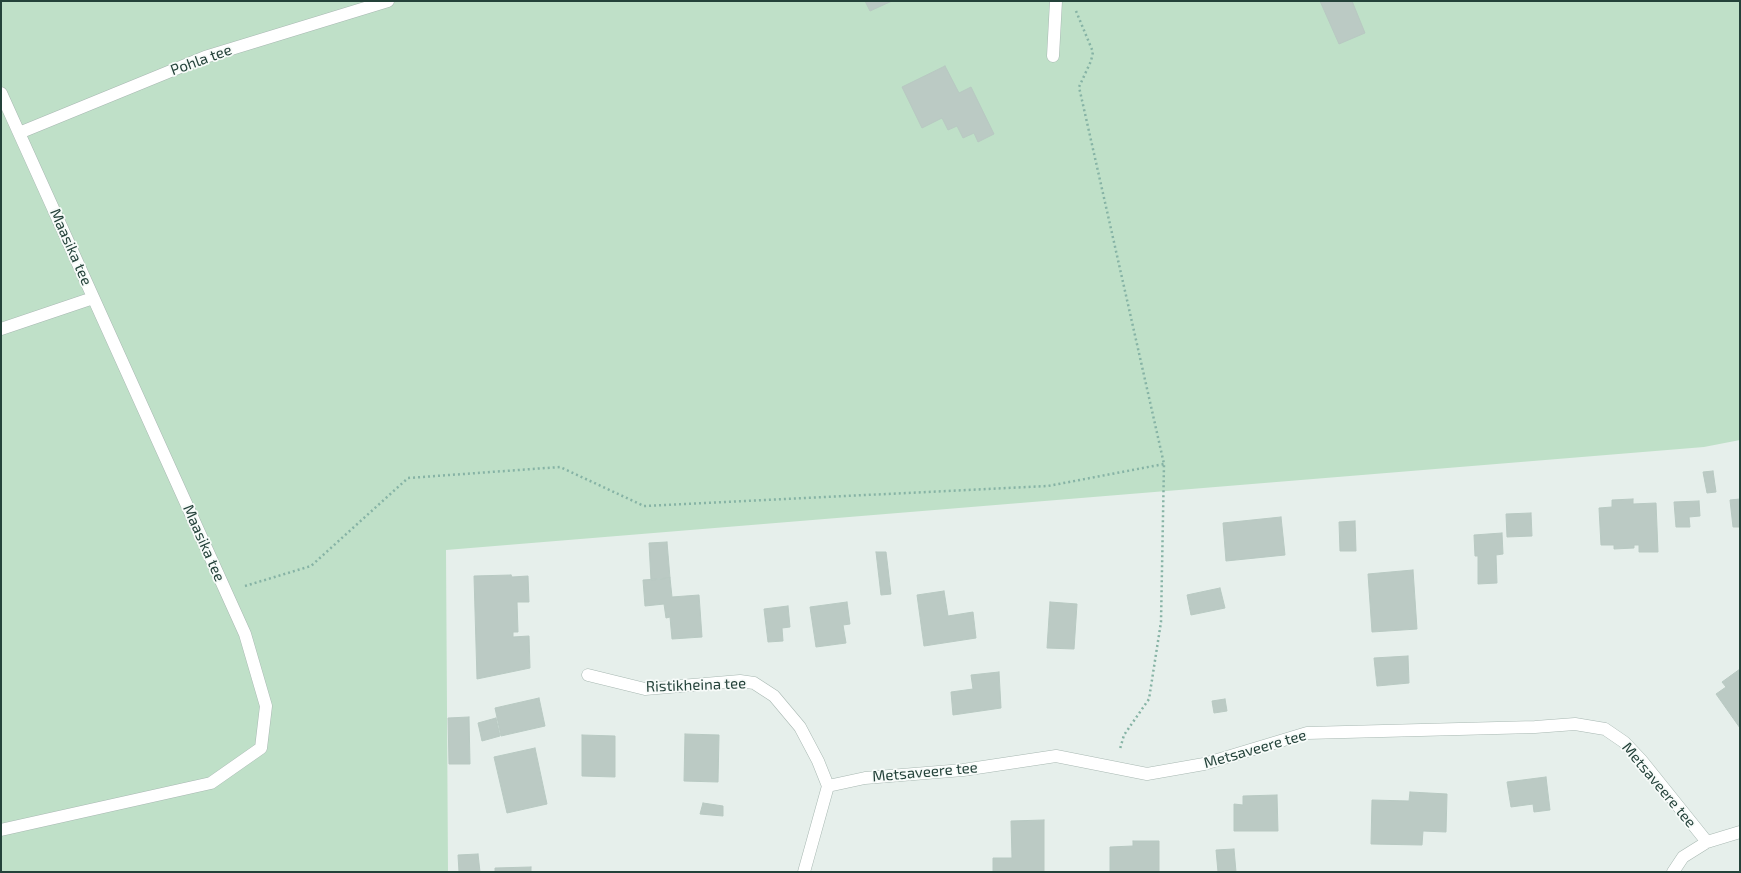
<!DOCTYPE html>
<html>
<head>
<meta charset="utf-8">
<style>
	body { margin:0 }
	#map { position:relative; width:1741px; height:873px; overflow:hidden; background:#e6efeb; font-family:"Exo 2",sans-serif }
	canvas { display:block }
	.frame { position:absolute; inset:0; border:2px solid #24423a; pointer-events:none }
</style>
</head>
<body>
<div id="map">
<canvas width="1741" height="873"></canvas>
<div class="frame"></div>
</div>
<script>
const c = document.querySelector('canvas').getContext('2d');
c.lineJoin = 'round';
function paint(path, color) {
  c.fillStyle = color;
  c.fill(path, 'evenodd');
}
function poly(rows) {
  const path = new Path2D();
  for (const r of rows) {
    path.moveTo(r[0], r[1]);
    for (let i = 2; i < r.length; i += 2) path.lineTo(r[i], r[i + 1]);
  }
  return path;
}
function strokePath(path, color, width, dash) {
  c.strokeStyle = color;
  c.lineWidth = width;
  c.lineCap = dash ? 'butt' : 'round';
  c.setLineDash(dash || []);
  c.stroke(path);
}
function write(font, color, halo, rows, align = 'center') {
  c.font = font + ' "Exo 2",sans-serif';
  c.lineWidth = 3.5;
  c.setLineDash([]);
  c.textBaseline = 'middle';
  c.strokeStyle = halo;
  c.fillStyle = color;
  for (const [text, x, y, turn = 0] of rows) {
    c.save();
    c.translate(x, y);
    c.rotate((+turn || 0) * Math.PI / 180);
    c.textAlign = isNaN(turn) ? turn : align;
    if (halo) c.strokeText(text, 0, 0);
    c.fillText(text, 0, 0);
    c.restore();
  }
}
paint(poly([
	[1,1,1740,1,1740,440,1704,447,446,550,448,872,1,872]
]), '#bfe0c8');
const building = poly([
	[865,1,892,1,870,11,865,1],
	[1320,1,1352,1,1365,33,1339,44,1320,1],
	[945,66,959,93,971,87,994,134,978,142,974,133,963,138,957,126,948,130,942,118,922,128,902,87,945,66],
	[1713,471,1716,492,1707,493,1703,472,1713,471],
	[1633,499,1633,504,1656,503,1658,552,1639,552,1639,545,1634,545,1634,548,1614,549,1614,545,1601,545,1599,508,1612,507,1612,500,1633,499],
	[1740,499,1740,527,1733,527,1730,500,1740,499],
	[1699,501,1700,516,1689,517,1690,527,1676,527,1674,502,1699,501],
	[1531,513,1532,536,1507,537,1506,514,1531,513],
	[1281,517,1285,555,1226,561,1223,523,1281,517],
	[1355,521,1356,551,1340,551,1339,522,1355,521],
	[1502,533,1503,554,1496,555,1497,583,1478,584,1478,556,1475,556,1474,535,1502,533],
	[667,542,670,578,651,580,649,543,667,542],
	[876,552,886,552,891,594,881,595,876,552],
	[1413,570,1417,629,1372,632,1368,574,1413,570],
	[511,575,512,577,528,576,529,602,517,602,518,632,513,632,513,637,529,636,530,668,477,679,474,576,511,575],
	[670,578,672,597,699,595,702,637,672,639,670,617,666,618,664,604,645,606,643,580,670,578],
	[1220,588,1225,608,1191,615,1187,595,1220,588],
	[944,591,948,616,973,612,976,638,924,646,917,595,944,591],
	[847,602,850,624,843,625,846,643,816,647,810,607,847,602],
	[1050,602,1077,604,1074,649,1047,648,1050,602],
	[788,606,790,627,782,628,783,641,768,642,764,609,788,606],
	[1408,656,1409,683,1377,686,1374,658,1408,656],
	[1740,669,1740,728,1716,694,1726,687,1722,682,1740,669],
	[999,672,1001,708,953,715,951,692,973,689,971,675,999,672],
	[539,698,545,726,501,736,495,708,539,698],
	[1225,699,1227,711,1214,713,1212,701,1225,699],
	[469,717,470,764,449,764,448,718,469,717],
	[496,718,500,736,482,741,478,723,496,718],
	[685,734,719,735,718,782,684,781,685,734],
	[582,735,615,736,615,777,582,776,582,735],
	[535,748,547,804,507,813,494,757,535,748],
	[1546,777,1550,810,1534,812,1533,804,1511,807,1507,782,1546,777],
	[1410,792,1447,794,1446,832,1423,831,1422,845,1371,844,1372,800,1409,801,1410,792],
	[1277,795,1278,831,1234,831,1234,804,1243,805,1243,796,1277,795],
	[703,803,723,806,723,816,700,814,703,803],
	[1044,820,1044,872,993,872,993,858,1012,858,1011,821,1044,820],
	[1133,841,1159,841,1159,872,1110,872,1110,847,1133,846,1133,841],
	[1234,849,1236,872,1218,872,1216,850,1234,849],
	[478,854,480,872,459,872,458,855,478,854],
	[531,867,531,872,495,872,495,868,531,867]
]);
paint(building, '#bbcac4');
strokePath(building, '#b8c9c2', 1);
const street = poly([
	[1053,56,1056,1],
	[1,93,245,634,266,706,261,748,211,783,1,830],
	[19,133,205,57,388,1],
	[1,329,93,298],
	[588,675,645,689,740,681,754,683,774,696,800,727,818,761,828,786,804,872],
	[828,786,865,778,963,770,1056,756,1147,774,1204,764,1307,733,1535,727,1575,724,1605,729,1624,742,1642,761,1707,842],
	[1673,872,1683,857,1707,842,1740,832]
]);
strokePath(street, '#a8b8b2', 13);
strokePath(poly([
	[1076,11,1093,52,1091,61,1079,87,1164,464,1161,622,1149,699,1124,735,1120,749],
	[245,586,311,566,408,478,560,467,644,506,1048,486,1164,464]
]), '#86b3a5', 2.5, [2, 3]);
strokePath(street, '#fff', 12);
write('15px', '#24423a', '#f7fbf9', [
	["Pohla tee",201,60,-20],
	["Maasika tee",71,247,66],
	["Maasika tee",204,543,66],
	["Ristikheina tee",696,685,-2],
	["Metsaveere tee",1255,749,-16],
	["Metsaveere tee",925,772,-5],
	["Metsaveere tee",1659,785,50]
]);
</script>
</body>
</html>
